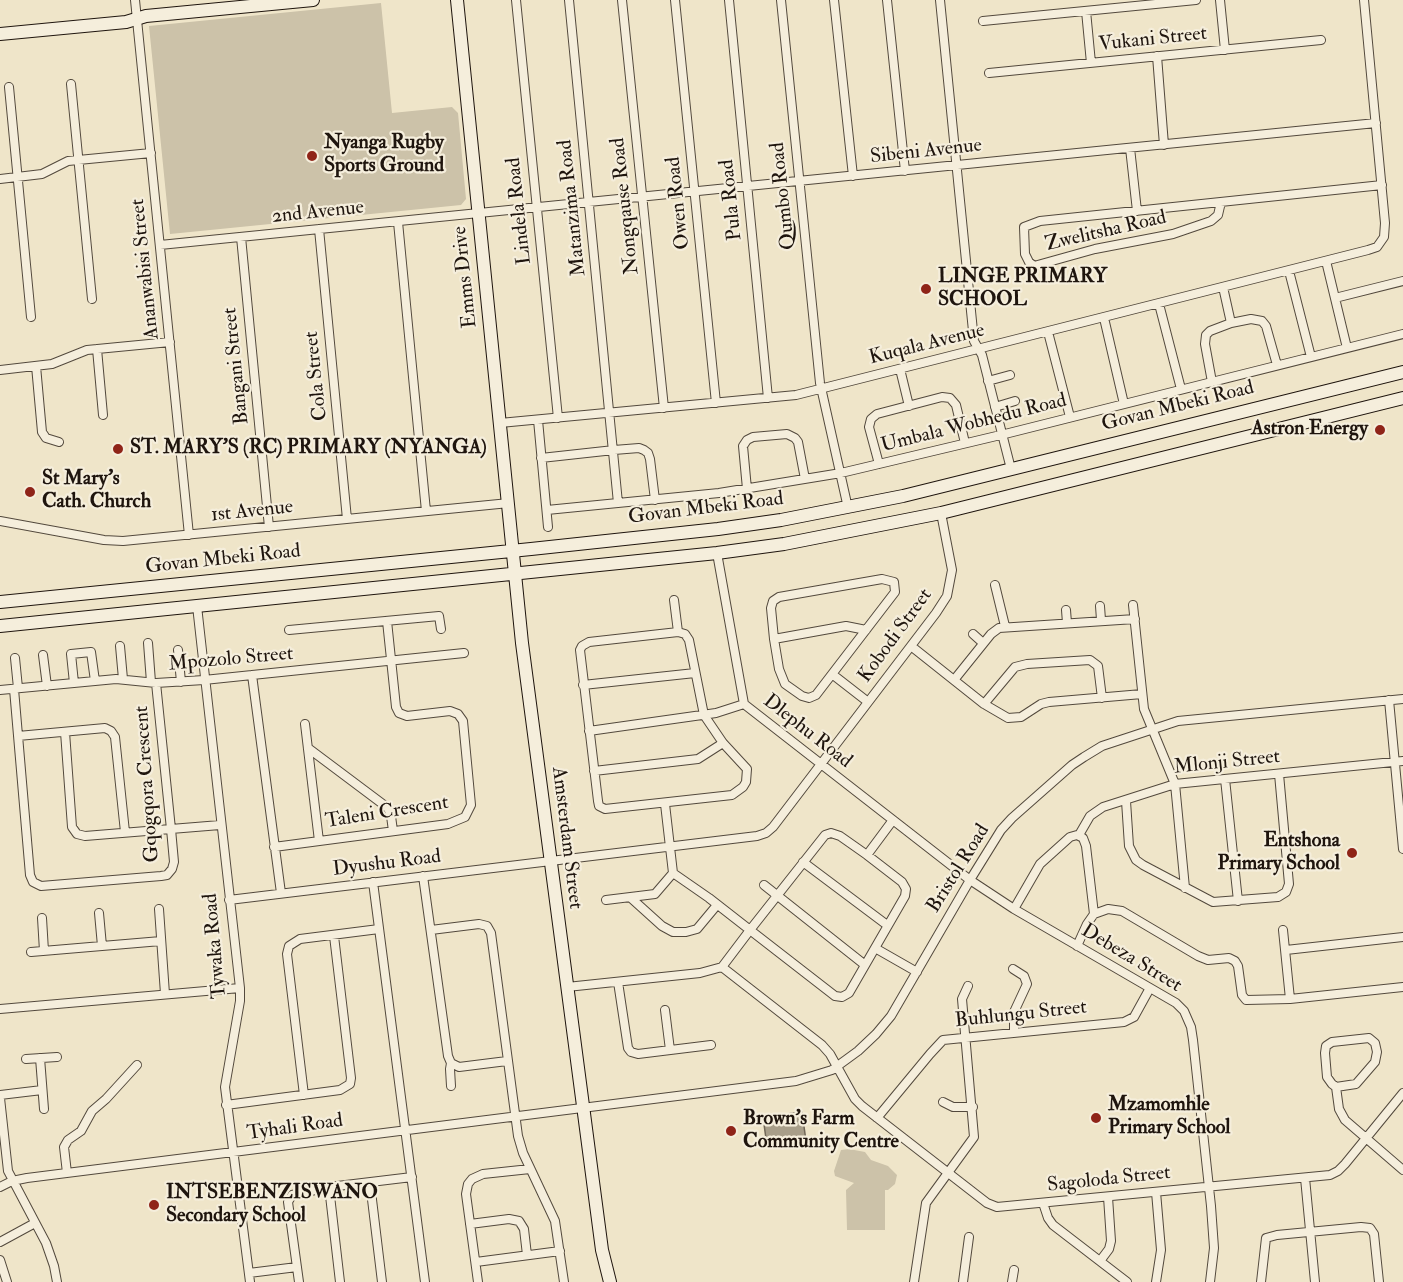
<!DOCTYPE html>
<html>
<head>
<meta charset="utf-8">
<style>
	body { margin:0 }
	canvas { display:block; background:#efe5c9 }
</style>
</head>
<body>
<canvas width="1403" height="1282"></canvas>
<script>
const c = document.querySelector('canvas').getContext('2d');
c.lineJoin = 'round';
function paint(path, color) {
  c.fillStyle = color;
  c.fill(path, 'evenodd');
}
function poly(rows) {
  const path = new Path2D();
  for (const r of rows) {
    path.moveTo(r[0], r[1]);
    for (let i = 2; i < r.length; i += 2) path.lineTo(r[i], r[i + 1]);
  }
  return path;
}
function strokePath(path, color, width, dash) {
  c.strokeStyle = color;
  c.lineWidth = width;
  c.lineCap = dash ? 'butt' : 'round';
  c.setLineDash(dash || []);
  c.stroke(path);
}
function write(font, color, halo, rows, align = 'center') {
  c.font = font + ' "IM FELL Double Pica",serif';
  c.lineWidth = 4.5;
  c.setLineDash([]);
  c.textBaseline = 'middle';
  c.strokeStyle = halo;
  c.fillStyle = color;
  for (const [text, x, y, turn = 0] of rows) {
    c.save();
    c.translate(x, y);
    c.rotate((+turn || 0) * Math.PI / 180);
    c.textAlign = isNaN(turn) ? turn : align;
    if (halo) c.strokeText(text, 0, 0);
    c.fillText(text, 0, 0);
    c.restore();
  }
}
paint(poly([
	[381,3,392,113,452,107,458,113,466,199,461,205,170,234,149,26],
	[849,1149,865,1152,871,1160,888,1166,897,1175,895,1184,888,1190,885,1190,885,1230,847,1230,846,1190,854,1183,835,1176,834,1171,841,1150]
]), '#ccc2a9');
const water = poly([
	[802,1112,806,1141,767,1146,763,1117,802,1112]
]);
paint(water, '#a89e89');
strokePath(water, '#716758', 1.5);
const street = poly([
	[135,0,189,535],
	[516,0,558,418],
	[569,0,618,503],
	[622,0,664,408],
	[675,0,716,403],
	[729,0,768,398],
	[781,0,820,383,848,508],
	[834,0,853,176],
	[887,0,905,171],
	[940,0,974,341,982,355,1011,469],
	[1220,0,1225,50],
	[1086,11,1091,63],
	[983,21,1196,0],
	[1157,56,1164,145],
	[989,73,1321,40],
	[71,84,92,299],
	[9,87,31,317],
	[1130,148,1137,211],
	[0,179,42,174,68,161,151,153],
	[1221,202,1218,215,1211,221,1173,234,1095,249,1034,266,1029,262,1025,254,1024,227,1040,221,1382,185],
	[398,222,426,511],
	[319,229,347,519],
	[241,237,269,527],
	[160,245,1376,123],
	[1326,261,1347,348],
	[1289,271,1311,357],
	[1223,287,1231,323],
	[1335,298,1403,281],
	[1159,304,1181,389],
	[1104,318,1124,404],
	[1048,332,1070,417],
	[97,349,103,415],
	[36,366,42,432,46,438,59,442],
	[900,369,909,406],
	[0,370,52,364,87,350,170,342],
	[988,381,1010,375],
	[1212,382,1205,344,1206,335,1210,331,1231,323,1251,319,1262,321,1266,326,1277,365],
	[995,407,1015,401],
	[538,420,548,527],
	[500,423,796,395,1368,250,1377,247,1384,237,1385,223,1364,0],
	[541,458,614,450,639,448,644,450,648,453,650,459,655,500],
	[879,464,869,427,871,419,877,414,942,397,950,398,956,405,965,443],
	[747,489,743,446,747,440,753,437,787,434,795,438,798,442,805,479],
	[547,510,719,493,841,473,1009,433,1403,334],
	[0,521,104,540,123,541,509,503],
	[717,553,744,704,970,880,1014,909,1176,1003,1184,1011,1191,1027,1193,1040,1211,1206,1214,1248,1210,1282],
	[882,579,894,582,895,592,816,695,809,698,802,696,785,684,779,669,774,639,771,608,773,601,779,597,882,579],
	[995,585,1005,626],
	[674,600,678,632],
	[1133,605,1144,709,1175,784,1185,888],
	[197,606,240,988,240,1001,225,1087,250,1282],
	[1100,606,1101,620],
	[1066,610,1067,623],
	[289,630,439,616,441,629],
	[678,632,685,634,689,640,704,715,723,743,747,769,746,782,743,787,732,795,605,809,599,806,598,801,580,650,582,646,589,642,678,632],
	[973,634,983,643],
	[774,639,846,626,866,630],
	[148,643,151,682],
	[120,646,123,679],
	[911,646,984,704,1008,718,1021,717,1041,704,1049,702,1142,694],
	[178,650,181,682],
	[43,655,47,686],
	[15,658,18,688],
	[832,674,868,702],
	[252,675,281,893],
	[954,680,991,634,999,628,1135,619],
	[74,683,71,654,91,652,95,681],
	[583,685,695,673],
	[14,689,30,875,33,882,41,886,161,876,167,875,172,869,174,862,171,829,156,683],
	[0,690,116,679,156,683,204,680,464,653],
	[1389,700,1403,849],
	[984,704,1015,667,1027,664,1090,660,1098,666,1102,698],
	[305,724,319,841],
	[589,731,716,713,744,704],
	[65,732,72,827,77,834,85,836,220,825],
	[18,736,105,728,111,731,115,737,125,832],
	[308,748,388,808,391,816,393,831],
	[594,771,698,759,723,743],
	[1225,779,1238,901],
	[1126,801,1129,846,1136,860,1143,865,1213,902,1278,897,1286,892,1289,884,1279,774],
	[1079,835,1090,816,1103,807,1175,784,1403,761],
	[274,847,448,824,465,817,471,805,463,721,458,714,450,711,407,716,399,713,396,707,387,621],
	[867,855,893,820],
	[803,862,887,925],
	[423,876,448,1056,451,1063,459,1067,507,1061],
	[373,882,425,1282],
	[764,885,865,965],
	[631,898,662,926,673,932,686,932,697,929,717,905],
	[229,900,757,836,766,833,773,827,936,613,947,596,952,570,941,513],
	[606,900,655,894,673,873],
	[159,909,165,994],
	[1014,909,1040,864,1070,837,1077,835,1083,838,1086,846,1094,914],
	[99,913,102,946],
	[42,918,44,951],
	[431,930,479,924,487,926,491,933,518,1136,523,1153,555,1221,564,1282],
	[1283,930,1290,999],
	[1077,946,1087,924,1094,914,1108,909,1122,911,1198,956,1208,960,1229,958,1235,961,1238,966,1242,995,1246,1000,1290,999,1403,987],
	[875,948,917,972],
	[1286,950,1403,937],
	[31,952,161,941],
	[722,967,822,1045,830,1054,855,1099,862,1106,987,1203,997,1207,1330,1175,1338,1171,1345,1164,1403,1093],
	[1013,969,1024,976,1027,984,1014,1012,1014,1033],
	[618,982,628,1048,631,1052,638,1054,711,1045],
	[567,987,700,973,722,967,750,930,825,835,831,833,840,836,867,855,902,882,906,889,905,896,849,993,842,997,835,996,750,930,709,898,673,873,665,804],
	[0,1009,240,988],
	[665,1010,670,1050],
	[40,1058,44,1109],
	[26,1059,57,1057],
	[451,1086,450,1069,451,1063],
	[1336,1087,1356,1084,1375,1062,1377,1052,1375,1043,1369,1038,1332,1042,1326,1046,1325,1053,1327,1077,1332,1084,1336,1087,1339,1109,1345,1120,1403,1170],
	[0,1095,42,1090],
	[304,1095,287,954,289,946,300,939,379,929],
	[0,1098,8,1171,46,1243,54,1266,57,1282],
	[943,1102,953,1107,973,1107],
	[226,1105,340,1090,350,1084,351,1078,334,936],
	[877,1118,930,1054,943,1040,1124,1022,1134,1017,1150,988],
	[67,1173,64,1147,68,1140,81,1131,92,1111,106,1099,137,1065],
	[1305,1178,1315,1282],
	[370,1183,382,1282],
	[0,1187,12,1181,27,1178,796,1081,832,1070,858,1051,876,1034,891,1016,970,880,1001,830,1012,818,1072,765,1084,757,1102,746,1178,721,1403,699],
	[329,1187,340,1282],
	[1156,1192,1161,1250,1156,1282],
	[1043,1203,1048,1218,1053,1225,1127,1282],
	[470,1224,509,1219,519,1221,524,1229,527,1255],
	[0,1242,35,1223],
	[0,1260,7,1282],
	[1100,1261,1109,1249,1111,1241,1108,1197],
	[476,1262,560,1251],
	[249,1273,297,1267],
	[299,1282,288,1202,292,1195,329,1187,412,1177],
	[478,1282,466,1194,468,1184,472,1179,483,1174,530,1169],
	[914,1282,926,1203,974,1137,962,999,968,986],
	[963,1282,969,1237],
	[1012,1282,1014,1270],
	[1261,1282,1266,1238,1277,1235,1361,1227,1370,1228,1374,1234,1379,1282]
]);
const secondary = poly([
	[457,0,522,643,602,1250,610,1282],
	[0,34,126,22,146,16,313,0],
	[0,602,531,549,718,529,781,520,903,496,1403,372],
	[0,626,717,553,784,544,941,513,1403,398]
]);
strokePath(street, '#53493d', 10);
strokePath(secondary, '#1f150e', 14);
strokePath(street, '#f5eedc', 8);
strokePath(secondary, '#f5eedc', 12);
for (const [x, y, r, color] of [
	[312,156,6,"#8f2418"],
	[926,289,6,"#8f2418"],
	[1380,430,6,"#8f2418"],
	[118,449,6,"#8f2418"],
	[30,492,6,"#8f2418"],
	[1352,853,6,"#8f2418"],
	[1096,1118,6,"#8f2418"],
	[731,1131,6,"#8f2418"],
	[154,1205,6,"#8f2418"]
]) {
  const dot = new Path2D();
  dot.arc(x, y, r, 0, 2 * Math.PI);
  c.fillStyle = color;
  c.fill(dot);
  strokePath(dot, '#f5eedc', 2);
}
write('20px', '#1f150e', '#f5eedc', [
	["Vukani Street",1153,40,-6],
	["Sibeni Avenue",926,152,-6],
	["Qumbo Road",784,196,-96],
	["Pula Road",732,200,-96],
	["Owen Road",679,203,-96],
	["Nongqause Road",626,206,-96],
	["Matanzima Road",573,208,-96],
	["Lindela Road",520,211,-96],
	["2nd Avenue",318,213,-6],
	["Zwelitsha Road",1106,232,-13],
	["Ananwabisi Street",146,269,-96],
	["Emms Drive",466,277,-96],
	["Kuqala Avenue",927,345,-14],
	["Bangani Street",237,366,-96],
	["Cola Street",317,376,-96],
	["Govan Mbeki Road",1178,407,-14],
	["Umbala Wobhedu Road",974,424,-14],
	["Govan Mbeki Road",706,509,-7],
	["1st Avenue",252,512,-6],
	["Govan Mbeki Road",223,560,-6],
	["Kobodi Street",896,636,-54],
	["Mpozolo Street",231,660,-5],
	["Dlephu Road",807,732,38],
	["Mlonji Street",1227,763,-6],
	["Gqogqora Crescent",148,784,-94],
	["Taleni Crescent",387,813,-9],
	["Amsterdam Street",566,838,83],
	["Dyushu Road",387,864,-7],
	["Bristol Road",959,869,-58],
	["Tywaka Road",216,946,-95],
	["Debeza Street",1131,959,31],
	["Buhlungu Street",1021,1015,-6],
	["Tyhali Road",295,1128,-8],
	["Sagoloda Street",1109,1180,-6]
]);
write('bold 20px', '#1f150e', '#f5eedc', [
	["Nyanga Rugby",324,144],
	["Sports Ground",324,167],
	["LINGE PRIMARY",938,278],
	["SCHOOL",938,301],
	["Astron Energy",1368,430,"right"],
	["ST. MARY'S (RC) PRIMARY (NYANGA)",130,449],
	["St Mary's",42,480],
	["Cath. Church",42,503],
	["Entshona",1340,842,"right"],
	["Primary School",1340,865,"right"],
	["Mzamomhle",1108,1106],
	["Primary School",1108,1129],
	["Brown's Farm",743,1120],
	["Community Centre",743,1143],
	["INTSEBENZISWANO",166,1194],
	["Secondary School",166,1217]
], 'left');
</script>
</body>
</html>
